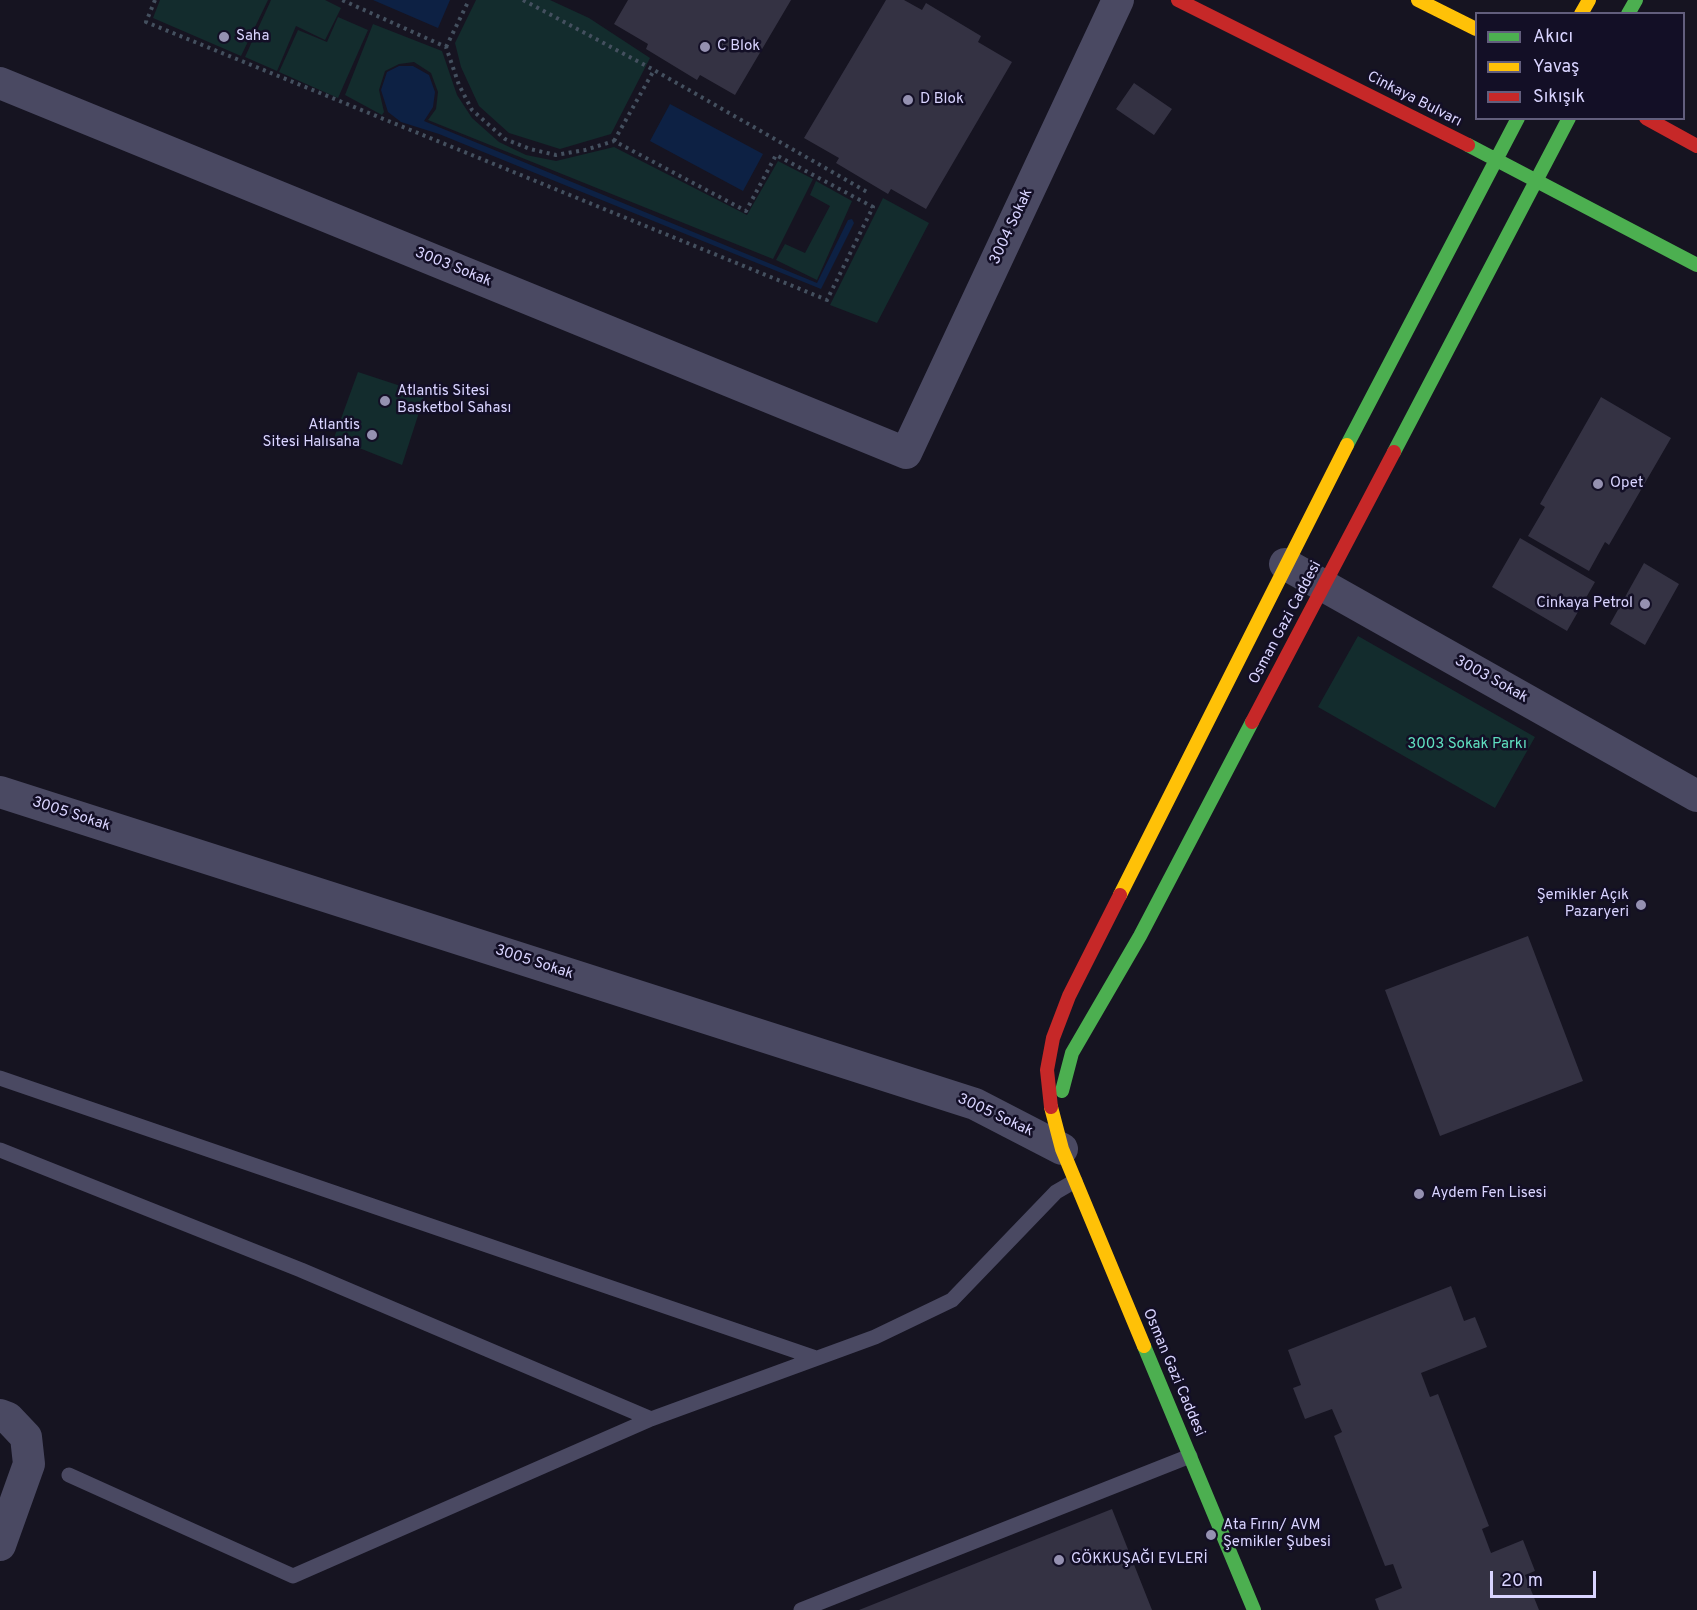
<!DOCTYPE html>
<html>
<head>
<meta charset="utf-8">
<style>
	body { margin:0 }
	#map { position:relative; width:1697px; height:1610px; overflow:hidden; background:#161421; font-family:Overpass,sans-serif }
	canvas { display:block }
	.legend { position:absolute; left:1475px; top:12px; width:210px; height:108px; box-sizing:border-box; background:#130f26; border:2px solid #625e7d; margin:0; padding:8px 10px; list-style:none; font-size:18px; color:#d9d4ff }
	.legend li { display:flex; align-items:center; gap:12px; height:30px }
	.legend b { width:30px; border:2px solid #625e7d }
	.scale { position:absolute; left:1490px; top:1571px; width:106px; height:27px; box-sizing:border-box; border:3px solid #d9d4ff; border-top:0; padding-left:8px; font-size:18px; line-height:21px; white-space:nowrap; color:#d9d4ff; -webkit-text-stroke:4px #130f26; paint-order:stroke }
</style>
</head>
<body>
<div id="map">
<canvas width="1697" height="1610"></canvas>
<ul class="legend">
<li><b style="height:8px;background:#4caf50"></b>Akıcı</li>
<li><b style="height:8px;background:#ffc107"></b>Yavaş</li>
<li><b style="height:8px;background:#c62828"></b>Sıkışık</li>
</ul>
<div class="scale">20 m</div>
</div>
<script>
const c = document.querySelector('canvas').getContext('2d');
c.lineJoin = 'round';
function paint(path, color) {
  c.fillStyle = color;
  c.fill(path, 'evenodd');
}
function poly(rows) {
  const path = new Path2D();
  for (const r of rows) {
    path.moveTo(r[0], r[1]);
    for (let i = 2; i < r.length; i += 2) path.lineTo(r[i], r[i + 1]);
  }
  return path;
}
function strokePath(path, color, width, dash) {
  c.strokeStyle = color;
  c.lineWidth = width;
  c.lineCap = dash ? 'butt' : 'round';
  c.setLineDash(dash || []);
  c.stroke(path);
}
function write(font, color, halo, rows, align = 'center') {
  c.font = font + ' Overpass,sans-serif';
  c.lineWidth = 5;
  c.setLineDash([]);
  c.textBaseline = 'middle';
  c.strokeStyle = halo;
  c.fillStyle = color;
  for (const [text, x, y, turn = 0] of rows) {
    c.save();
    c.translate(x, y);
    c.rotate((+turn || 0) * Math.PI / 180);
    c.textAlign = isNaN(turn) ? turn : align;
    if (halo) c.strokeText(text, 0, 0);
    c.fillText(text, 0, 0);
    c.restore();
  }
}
paint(poly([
	[160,0,268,0,241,56,153,18],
	[271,0,325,0,341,8,325,40,296,26,277,71,245,57],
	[476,0,550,0,589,18,650,58,611,134,560,149,509,133,479,106,461,67,455,43],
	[338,17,368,30,338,98,279,72,298,30,327,42],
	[373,24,442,51,457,95,472,118,499,142,526,155,556,161,614,147,747,215,778,161,813,179,773,259,428,120,436,109,438,92,431,73,414,62,399,64,385,71,379,90,384,112,382,115,345,95],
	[816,181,852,201,817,280,776,260,785,244,805,253,830,206,810,195],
	[883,198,929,223,877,323,830,305],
	[358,372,425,394,402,465,334,438],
	[1358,636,1535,737,1495,808,1318,707]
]), '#132c2d');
paint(poly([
	[373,0,450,0,438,28],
	[399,66,413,66,429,75,435,92,433,107,424,121,817,283,848,220,852,219,854,223,821,289,439,134,401,122,388,112,381,90,387,72],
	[670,104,763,154,743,191,650,141]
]), '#0d2144');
paint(poly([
	[628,0,791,0,735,95,700,75,697,80,646,49,648,44,614,24],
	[886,0,904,0,922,10,926,3,981,36,978,42,1012,62,926,209,891,189,888,194,836,163,839,158,804,138],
	[1134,83,1172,109,1154,135,1116,109],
	[1601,397,1671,438,1609,545,1605,542,1589,571,1528,536,1545,507,1540,504],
	[1520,538,1595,582,1567,631,1492,587],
	[1644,563,1679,584,1645,645,1610,624],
	[1528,936,1583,1081,1440,1136,1385,990],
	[1451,1286,1464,1321,1475,1317,1487,1347,1421,1373,1430,1397,1438,1394,1489,1526,1482,1529,1491,1553,1523,1540,1535,1571,1525,1575,1539,1610,1379,1610,1375,1599,1402,1588,1393,1564,1385,1566,1334,1436,1342,1432,1332,1409,1305,1419,1293,1388,1301,1385,1288,1350],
	[1112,1509,1152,1610,859,1610]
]), '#343243');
strokePath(poly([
	[155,0,146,22,827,300,873,207,776,155,746,211,614,141,585,150,556,155,530,149,505,139,472,110,459,85,446,47,342,0],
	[523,0,654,70,869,193],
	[446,47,469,0],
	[614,141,654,70]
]), '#44505f', 4, [3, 4.5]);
strokePath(poly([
	[0,1078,816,1358],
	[0,1150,301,1270,651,1419,875,1337,952,1300,1056,1192,1075,1181],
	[69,1475,293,1576,651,1419],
	[801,1610,1190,1456]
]), '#4a4962', 15);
strokePath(poly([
	[0,83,906,453,1118,0],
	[1285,564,1697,796],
	[0,792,975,1104,1062,1149],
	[0,1415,8,1418,26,1437,29,1464,0,1545]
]), '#4a4962', 32);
strokePath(poly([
	[1628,14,1636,0],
	[1468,145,1697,265],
	[1347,445,1518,118],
	[1394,452,1569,118],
	[1062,1091,1072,1053,1140,936,1252,722],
	[1144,1346,1254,1610]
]), '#4caf50', 14);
strokePath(poly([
	[1418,0,1476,29],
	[1581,14,1589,0],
	[1120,895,1347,445],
	[1051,1107,1062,1149,1144,1346]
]), '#ffc107', 14);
strokePath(poly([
	[1178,0,1468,145],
	[1646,118,1697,146],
	[1252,722,1394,452],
	[1051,1107,1047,1070,1053,1038,1069,996,1120,895]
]), '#c62828', 14);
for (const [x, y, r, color] of [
	[224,37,6,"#9591b1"],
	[705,47,6,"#9591b1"],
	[908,100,6,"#9591b1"],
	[385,401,6,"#9591b1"],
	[372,435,6,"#9591b1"],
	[1598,484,6,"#9591b1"],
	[1645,604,6,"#9591b1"],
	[1641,905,6,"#9591b1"],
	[1419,1194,6,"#9591b1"],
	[1211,1535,6,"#9591b1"],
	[1059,1560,6,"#9591b1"]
]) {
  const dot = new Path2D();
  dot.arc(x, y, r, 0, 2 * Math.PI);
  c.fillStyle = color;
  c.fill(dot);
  strokePath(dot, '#130f26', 2);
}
write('15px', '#d9d4ff', '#130f26', [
	["Saha",236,37],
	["C Blok",717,47],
	["D Blok",920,100],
	["Atlantis Sitesi",397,392],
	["Basketbol Sahası",397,409],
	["Atlantis",360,426,"right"],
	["Sitesi Halısaha",360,443,"right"],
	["Opet",1610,484],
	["Cinkaya Petrol",1633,604,"right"],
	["Şemikler Açık",1629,896,"right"],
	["Pazaryeri",1629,913,"right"],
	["Aydem Fen Lisesi",1431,1194],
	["Ata Fırın/ AVM",1223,1526],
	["Şemikler Şubesi",1223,1543],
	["GÖKKUŞAĞI EVLERİ",1071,1560]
], 'left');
write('15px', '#d9d4ff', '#130f26', [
	["Cinkaya Bulvarı",1414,100,27],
	["3004 Sokak",1012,227,-65],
	["3003 Sokak",453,268,22],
	["Osman Gazi Caddesi",1286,623,-62],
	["3003 Sokak",1491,680,29],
	["3005 Sokak",71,815,18],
	["3005 Sokak",534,963,18],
	["3005 Sokak",995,1116,25],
	["Osman Gazi Caddesi",1173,1373,67]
]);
write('15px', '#5fe0c0', '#130f26', [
	["3003 Sokak Parkı",1467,745]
]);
</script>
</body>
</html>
